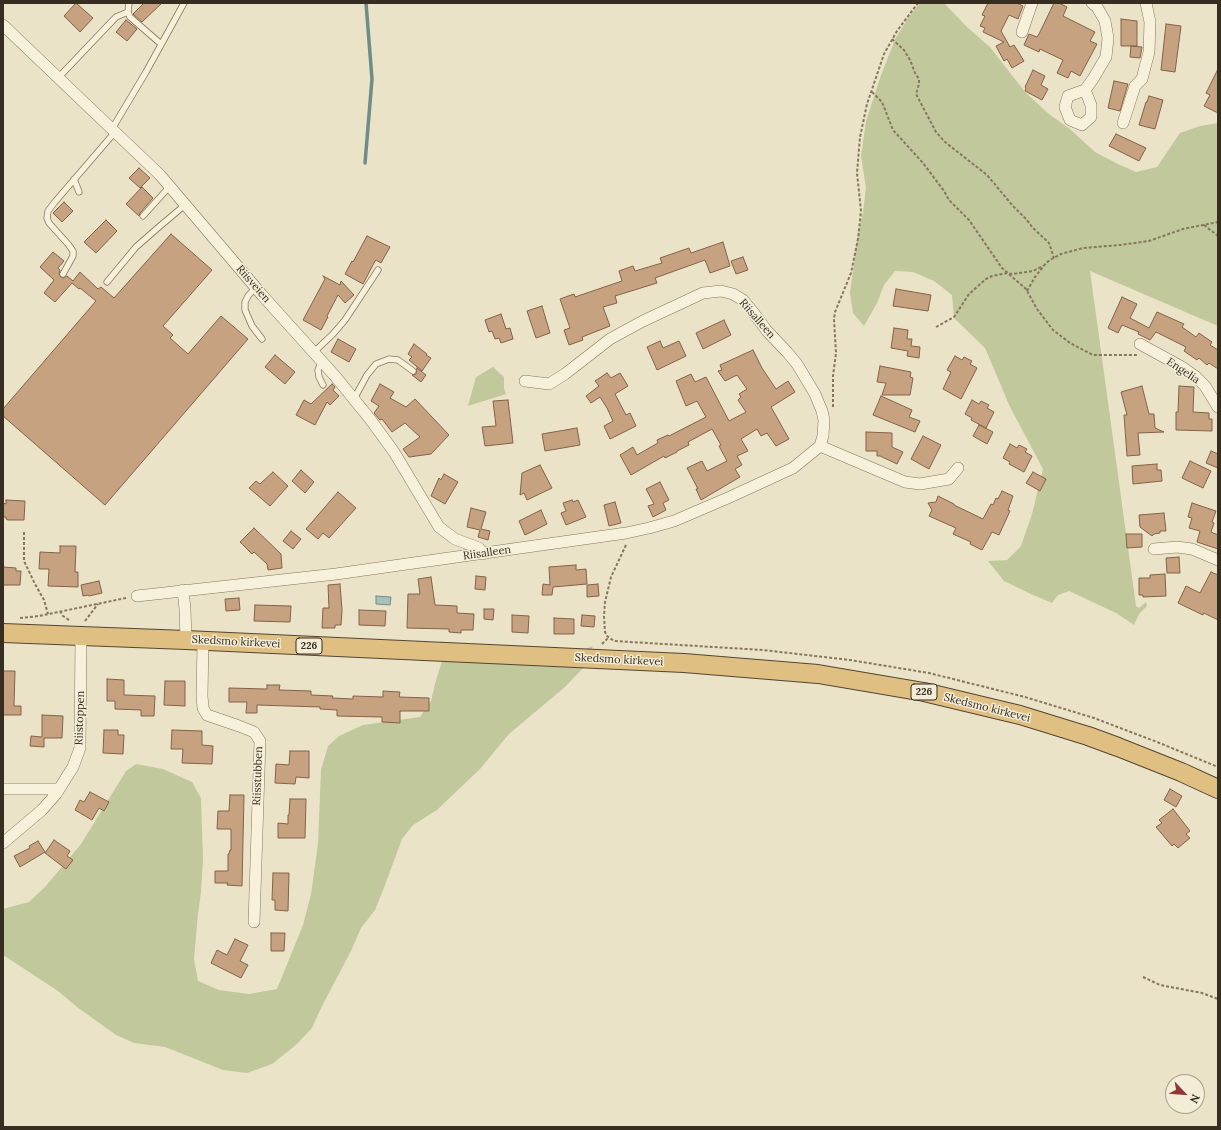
<!DOCTYPE html>
<html>
<head>
<meta charset="utf-8">
<style>
	body { margin:0 }
	#map { position:relative; width:1221px; height:1130px; overflow:hidden; background:#ebe3c8; font-family:Lora,serif }
	canvas { display:block }
	.frame { position:absolute; inset:0; border:4px solid #372d21; pointer-events:none }
	.north { position:absolute; left:1165px; top:1074px; width:40px; height:40px; box-sizing:border-box; background:#f3edd7; border:1px solid #a8a08e; border-radius:50%; rotate:116deg; font-size:11px; font-weight:700; line-height:16px; text-align:center; color:#372d21 }
	.north::after { content:''; display:block; margin:auto; width:14px; height:18px; background:#903833; clip-path:polygon(50% 0,100% 100%,50% 72%,0 100%) }
</style>
</head>
<body>
<div id="map">
<canvas width="1221" height="1130"></canvas>
<div class="frame"></div>
<div class="north">N</div>
</div>
<script>
const c = document.querySelector('canvas').getContext('2d');
c.lineJoin = 'round';
function paint(path, color) {
  c.fillStyle = color;
  c.fill(path, 'evenodd');
}
function poly(rows) {
  const path = new Path2D();
  for (const r of rows) {
    path.moveTo(r[0], r[1]);
    for (let i = 2; i < r.length; i += 2) path.lineTo(r[i], r[i + 1]);
  }
  return path;
}
function strokePath(path, color, width, dash) {
  c.strokeStyle = color;
  c.lineWidth = width;
  c.lineCap = dash ? 'butt' : 'round';
  c.setLineDash(dash || []);
  c.stroke(path);
}
function write(font, color, halo, rows, align = 'center') {
  c.font = font + ' Lora,serif';
  c.lineWidth = 3;
  c.setLineDash([]);
  c.textBaseline = 'middle';
  c.strokeStyle = halo;
  c.fillStyle = color;
  for (const [text, x, y, turn = 0] of rows) {
    c.save();
    c.translate(x, y);
    c.rotate((+turn || 0) * Math.PI / 180);
    c.textAlign = isNaN(turn) ? turn : align;
    if (halo) c.strokeText(text, 0, 0);
    c.fillText(text, 0, 0);
    c.restore();
  }
}
paint(poly([
	[920,3,944,3,968,28,990,47,1025,92,1049,114,1071,130,1095,152,1118,164,1136,172,1157,167,1180,133,1200,126,1218,123,1218,326,1090,271,1136,606,1139,608,1146,602,1147,606,1139,614,1134,625,1116,613,1069,591,1058,595,1052,603,1031,594,1004,581,988,561,1007,560,1021,546,1032,514,1043,469,1010,407,985,348,954,318,952,295,934,281,913,272,895,271,884,285,877,303,864,326,853,313,850,293,857,239,863,212,866,188,861,156,866,121,880,78,895,39,908,18],
	[493,367,504,377,504,388,506,394,468,406,476,377],
	[593,646,584,667,565,687,509,734,480,769,437,810,413,825,402,839,385,885,375,910,361,928,351,951,321,1008,312,1028,296,1045,272,1064,247,1073,223,1070,165,1047,134,1043,116,1035,77,1007,58,991,3,955,3,909,29,902,45,887,81,844,126,771,136,764,163,769,192,782,201,798,203,859,201,892,198,914,194,959,198,981,219,990,249,994,277,989,303,925,311,894,318,844,321,770,328,746,339,736,363,725,420,717,431,701,436,680,443,658,583,650]
]), '#c1c99c');
const water = poly([
	[376,596,391,597,390,605,376,604,376,596]
]);
paint(water, '#a8c0ba');
strokePath(water, '#6f8d88', 1);
strokePath(poly([
	[365,163,372,79,366,3]
]), '#6f8d88', 3.5);
const building = poly([
	[76,3,93,18,80,32,64,16,76,3],
	[144,3,162,3,142,22,133,14,144,3],
	[988,3,1017,3,1023,6,1018,19,1009,15,1001,31,1010,47,1014,45,1024,61,1012,68,1007,59,1004,61,996,46,1004,42,983,32,985,28,980,26,985,16,982,15,988,3],
	[1054,3,1059,3,1067,7,1063,16,1095,32,1090,41,1097,44,1080,76,1071,71,1068,78,1057,73,1063,60,1040,49,1039,52,1024,45,1029,34,1037,37,1039,34,1054,3],
	[1121,19,1137,21,1137,46,1121,46,1121,19],
	[126,20,137,29,127,41,116,32,126,20],
	[1166,24,1181,26,1175,72,1161,70,1166,24],
	[1131,46,1142,47,1140,58,1130,57,1131,46],
	[1218,69,1218,113,1204,106,1210,95,1206,93,1218,69],
	[1033,70,1045,76,1041,85,1048,89,1042,100,1025,91,1026,88,1025,87,1033,70],
	[1114,81,1128,84,1120,111,1108,108,1114,81],
	[1149,96,1163,100,1155,129,1139,125,1146,102,1147,102,1149,96],
	[1116,134,1146,148,1139,161,1109,146,1116,134],
	[139,168,150,178,140,188,129,178,139,168],
	[142,187,153,198,140,213,139,216,126,204,142,187],
	[64,202,73,211,62,222,53,213,64,202],
	[106,220,117,231,96,253,84,242,106,220],
	[171,234,212,270,163,326,173,335,170,338,188,354,221,316,248,339,105,505,3,416,3,409,96,301,80,288,79,289,72,283,55,302,44,293,54,280,40,267,53,252,64,261,58,268,60,270,59,274,61,277,63,278,67,276,73,281,80,272,98,289,101,287,114,298,171,234],
	[367,236,390,247,381,263,376,260,375,261,363,284,345,274,352,261,353,262,367,236],
	[723,242,730,266,710,273,705,260,655,278,657,283,615,296,617,303,603,307,610,326,582,337,583,340,569,345,564,330,570,328,560,299,574,294,575,297,622,281,619,271,633,266,635,271,662,263,660,258,689,248,691,253,723,242],
	[743,257,748,270,736,274,731,261,743,257],
	[323,276,340,285,341,281,354,295,345,303,338,295,327,316,328,317,321,330,303,320,325,279,323,276],
	[896,289,931,295,928,311,893,306,896,289],
	[1122,297,1137,304,1130,318,1149,328,1157,312,1184,324,1182,327,1196,337,1199,333,1212,342,1210,345,1218,350,1218,369,1209,363,1207,365,1199,358,1197,360,1184,351,1186,347,1156,332,1150,340,1138,334,1139,332,1122,325,1118,333,1108,328,1122,297],
	[542,306,550,333,536,338,527,311,542,306],
	[501,314,506,329,510,328,513,339,501,343,499,338,495,339,492,331,489,332,485,320,501,314],
	[724,320,731,335,703,349,696,333,724,320],
	[894,328,908,330,907,339,912,339,911,346,920,347,919,358,907,356,908,351,891,348,894,328],
	[338,339,356,349,349,362,331,352,338,339],
	[660,341,663,348,679,341,686,356,657,370,647,347,660,341],
	[414,344,427,354,426,355,431,358,422,371,409,360,412,357,408,354,414,344],
	[753,350,762,368,776,389,788,381,795,392,771,407,789,439,776,446,767,433,761,436,757,429,741,439,748,451,737,456,742,465,735,469,740,477,701,500,696,489,698,489,687,468,702,461,707,471,727,461,719,446,721,445,712,429,688,442,689,445,677,451,677,452,665,458,664,456,631,475,620,455,633,447,637,455,658,443,657,440,668,435,669,436,706,417,697,401,686,406,676,381,691,374,695,382,706,377,729,421,746,412,738,400,741,397,739,394,747,389,737,375,725,381,718,371,722,370,720,365,753,350],
	[275,355,295,372,285,384,265,367,275,355],
	[955,356,962,360,964,357,972,361,970,364,977,368,961,399,943,389,951,372,947,370,955,356],
	[880,366,911,372,910,377,913,378,910,395,882,395,886,383,877,382,880,366],
	[417,368,426,375,421,382,412,375,416,374,417,368],
	[607,373,611,378,620,373,628,386,615,394,626,415,630,413,636,426,610,439,604,426,613,421,607,408,600,397,591,403,586,396,599,386,595,381,607,373],
	[332,384,335,387,333,390,339,396,330,405,327,402,315,425,296,415,304,400,311,404,332,384],
	[380,384,394,392,390,398,406,407,415,399,449,435,431,454,409,457,403,449,420,437,405,423,392,432,382,419,380,420,374,413,379,406,371,401,380,384],
	[1142,386,1149,414,1154,414,1155,428,1164,432,1138,433,1140,455,1127,456,1124,415,1127,415,1121,392,1142,386],
	[1179,386,1194,387,1193,412,1209,413,1209,419,1212,419,1212,431,1176,430,1176,412,1178,412,1179,386],
	[881,396,912,410,909,417,920,421,915,432,873,415,881,396],
	[508,400,513,443,485,446,482,427,496,426,493,401,508,400],
	[972,400,979,404,981,401,989,405,987,408,994,412,986,428,971,420,972,418,965,414,972,400],
	[979,425,993,432,987,444,973,436,979,425],
	[577,428,580,445,545,451,542,434,577,428],
	[866,432,892,433,892,447,903,452,897,464,880,456,877,456,877,451,866,451,866,432],
	[923,436,941,445,929,469,911,459,923,436],
	[1010,444,1017,448,1019,445,1027,449,1025,452,1032,456,1024,472,1009,464,1010,462,1003,458,1010,444],
	[1211,451,1218,454,1218,468,1206,463,1211,451],
	[1190,461,1211,471,1203,488,1182,478,1190,461],
	[1157,464,1157,470,1161,470,1162,481,1133,484,1132,466,1157,464],
	[540,465,552,488,527,500,524,493,520,495,522,473,540,465],
	[301,470,314,482,305,493,292,481,301,470],
	[273,472,288,486,270,506,249,488,256,481,260,484,273,472],
	[1033,472,1046,479,1040,491,1026,483,1033,472],
	[444,474,458,482,445,504,431,496,439,478,441,480,444,474],
	[660,482,669,500,663,503,666,510,653,517,648,506,654,504,646,489,660,482],
	[1002,491,1013,496,1008,510,1010,511,999,535,992,532,982,550,970,544,971,542,953,534,956,528,929,516,932,510,928,503,936,502,938,496,954,504,954,505,983,519,991,504,993,505,996,498,998,499,1002,491],
	[338,492,356,508,329,538,323,533,318,539,306,529,338,492],
	[6,500,25,501,24,520,8,520,6,519,6,517,3,517,3,503,6,504,6,500],
	[572,500,573,502,578,500,586,517,566,525,561,513,566,511,563,503,572,500],
	[615,502,621,523,609,526,604,505,615,502],
	[1192,503,1216,511,1212,522,1214,523,1211,532,1218,535,1218,549,1197,542,1200,531,1189,528,1192,518,1188,517,1192,503],
	[471,508,486,512,481,529,490,531,488,540,478,537,480,530,467,527,471,508],
	[541,510,547,524,525,535,519,521,541,510],
	[1164,513,1166,531,1160,531,1160,533,1154,534,1152,536,1140,527,1139,515,1164,513],
	[254,528,281,554,282,568,268,570,267,564,254,552,252,554,240,542,254,528],
	[291,531,301,539,293,549,283,541,291,531],
	[1126,534,1142,534,1142,547,1127,548,1126,534],
	[60,546,76,546,75,572,78,572,78,587,48,586,49,569,39,569,40,552,60,553,60,546],
	[1179,557,1180,573,1167,573,1166,558,1179,557],
	[576,565,576,570,586,569,587,584,553,587,552,595,542,595,543,584,550,585,549,567,576,565],
	[3,567,16,568,16,571,21,571,20,585,3,585,3,567],
	[1211,572,1218,575,1218,620,1204,613,1203,615,1178,603,1186,586,1200,593,1211,572],
	[1165,574,1166,596,1143,597,1143,595,1139,595,1139,578,1150,578,1150,575,1165,574],
	[476,576,486,577,485,590,475,589,476,576],
	[431,577,435,605,457,606,457,613,474,614,473,630,461,630,461,633,449,632,449,629,407,628,408,594,420,594,418,579,431,577],
	[99,581,102,593,89,596,88,595,83,596,81,585,99,581],
	[340,584,342,610,341,625,335,625,335,628,322,628,323,608,329,608,328,585,340,584],
	[598,584,599,596,587,597,587,585,598,584],
	[239,598,240,610,226,611,225,599,239,598],
	[255,605,291,606,290,622,254,621,255,605],
	[484,609,494,609,493,620,484,619,484,609],
	[359,610,386,611,385,626,359,625,359,610],
	[512,615,529,616,528,633,512,632,512,615],
	[582,615,595,616,594,627,581,626,582,615],
	[554,618,574,619,574,634,554,634,554,618],
	[3,671,15,671,14,706,21,706,21,715,3,715,3,671],
	[107,679,124,680,124,695,155,696,154,716,141,716,141,710,115,709,115,701,107,701,107,679],
	[165,681,185,681,185,706,164,705,165,681],
	[267,685,280,685,279,690,311,691,311,695,333,696,332,698,353,699,353,696,383,697,383,691,400,692,399,697,429,698,429,711,400,711,400,723,382,722,382,717,337,716,337,710,320,709,320,707,257,705,257,713,246,713,247,702,229,702,229,688,267,689,267,685],
	[42,715,63,716,62,738,44,738,44,747,30,746,31,736,42,737,42,715],
	[104,730,118,730,118,735,124,735,123,754,103,753,104,730],
	[172,730,202,731,202,745,213,746,212,764,182,763,183,749,171,749,172,730],
	[290,751,309,751,309,778,296,777,295,784,275,783,276,764,289,765,290,751],
	[1170,789,1182,796,1176,807,1164,800,1170,789],
	[90,792,109,802,104,811,99,808,92,820,75,810,80,800,84,802,90,792],
	[230,795,244,795,242,886,227,885,228,883,215,883,215,871,228,871,228,854,229,854,230,850,231,850,231,829,217,829,218,811,229,811,230,795],
	[290,799,306,799,305,838,278,838,278,823,288,824,288,815,289,815,290,799],
	[1173,809,1190,831,1186,834,1190,838,1178,848,1174,844,1172,846,1156,827,1162,823,1159,820,1173,809],
	[54,840,70,851,67,856,73,860,66,869,45,853,54,840],
	[38,841,45,852,20,867,14,856,30,848,29,846,38,841],
	[273,873,289,873,288,911,275,910,275,900,272,900,273,873],
	[271,933,285,933,284,951,271,951,271,933],
	[235,939,248,945,240,961,248,965,241,978,211,963,217,950,227,955,235,939]
]);
paint(building, '#c6a281');
strokePath(building, '#836246', 1);
const service = poly([
	[129,3,128,12,130,17,161,44],
	[58,78,116,17,128,12],
	[112,129,146,72,184,3],
	[74,179,79,192],
	[143,216,170,186],
	[63,274,73,256,73,251,68,244,49,223,47,218,48,211,54,203,115,132],
	[107,282,136,247,160,226,185,205],
	[256,287,248,296,245,302,245,310,252,326,262,339],
	[314,352,333,334,345,320,378,270],
	[323,362,320,365,318,370,319,377,323,385],
	[354,399,367,375,376,364,389,359,398,360,413,371]
]);
const minor = poly([
	[3,25,160,175,262,295,335,376,370,419,394,452,439,527,455,539,479,548,483,554],
	[1022,32,1032,3],
	[1085,90,1091,105,1091,117,1082,125,1070,120,1065,107,1068,96,1085,90,1093,79,1106,57,1108,38,1105,21,1097,7,1092,3],
	[1123,123,1135,86,1142,79,1149,52,1150,22,1146,3],
	[1140,344,1182,367,1196,377,1205,386,1218,407],
	[820,446,905,482,920,484,949,479,958,468],
	[1154,549,1177,547,1192,549,1218,560],
	[183,590,185,609,186,640],
	[137,596,336,574,626,533,649,528,674,521,730,497,793,468,820,446,823,436,824,420,822,411,815,394,797,364,787,352,767,331,753,312,743,300,733,294,721,291,703,293,643,321,610,339,565,374,549,384,525,381],
	[203,641,202,696,203,708,207,715,239,726,254,732,260,741,254,922],
	[3,789,59,789],
	[3,843,42,810,56,794,73,767,80,748,81,636]
]);
const trunk = poly([
	[3,633,186,640,684,663,818,674,924,692,1020,715,1088,736,1118,747,1181,772,1218,789]
]);
strokePath(service, '#86765e', 7);
strokePath(minor, '#86765e', 12);
strokePath(trunk, '#544432', 20);
strokePath(poly([
	[892,39,904,50,910,60,915,73,919,79,919,84,916,94,936,132,945,142,987,175,1013,206,1026,219,1033,228,1049,243,1054,258],
	[872,92,882,102,893,130,923,163,944,191,949,200,969,220,1002,268,1026,289,1037,309,1053,330,1070,343,1093,355,1137,355],
	[1204,225,1218,236],
	[1027,291,1035,277,1046,263,1050,260,1061,254,1083,248,1120,245,1149,241,1183,229,1218,222],
	[936,327,954,317,969,294,986,279,992,276,1007,273,1013,274,1033,271,1043,266],
	[833,407,833,376,836,353,834,319,835,312,851,273,858,239,861,211,857,173,860,137,867,104,884,54,897,31,918,3],
	[24,532,24,561,35,584,44,600,48,614],
	[626,545,611,577,605,602,604,616,605,632,607,636,614,641,763,650,850,660,929,673,1025,697,1094,718,1157,742,1218,767],
	[60,611,63,616,69,620],
	[20,618,39,616,126,598],
	[85,621,98,604],
	[602,644,608,638],
	[1143,977,1160,985,1202,993,1218,999]
]), '#86765e', 2, [3, 2]);
strokePath(service, '#f7f0da', 5.5);
strokePath(minor, '#f7f0da', 11);
strokePath(trunk, '#dfc082', 18);
for (const [x, y, w] of [
	[309,646,26],
	[924,692,26]
]) {
  const box = new Path2D();
  box.roundRect(x - w / 2, y - 8, w, 16, 3);
  c.fillStyle = '#f3edd7';
  c.fill(box);
  strokePath(box, '#372d21', 1);
}
write('bold 10px', '#372d21', null, [
	["226",309,646],
	["226",924,692]
]);
write('11px', '#372d21', '#f3edd7', [
	["Riisveien",253,284,49],
	["Riisalleen",757,319,49],
	["Engelia",1183,371,34],
	["Riisalleen",487,553,-8],
	["Skedsmo kirkevei",236,642,3],
	["Skedsmo kirkevei",619,660,3],
	["Skedsmo kirkevei",987,708,14],
	["Riistoppen",80,718,-88],
	["Riisstubben",258,776,-88]
]);
</script>
</body>
</html>
